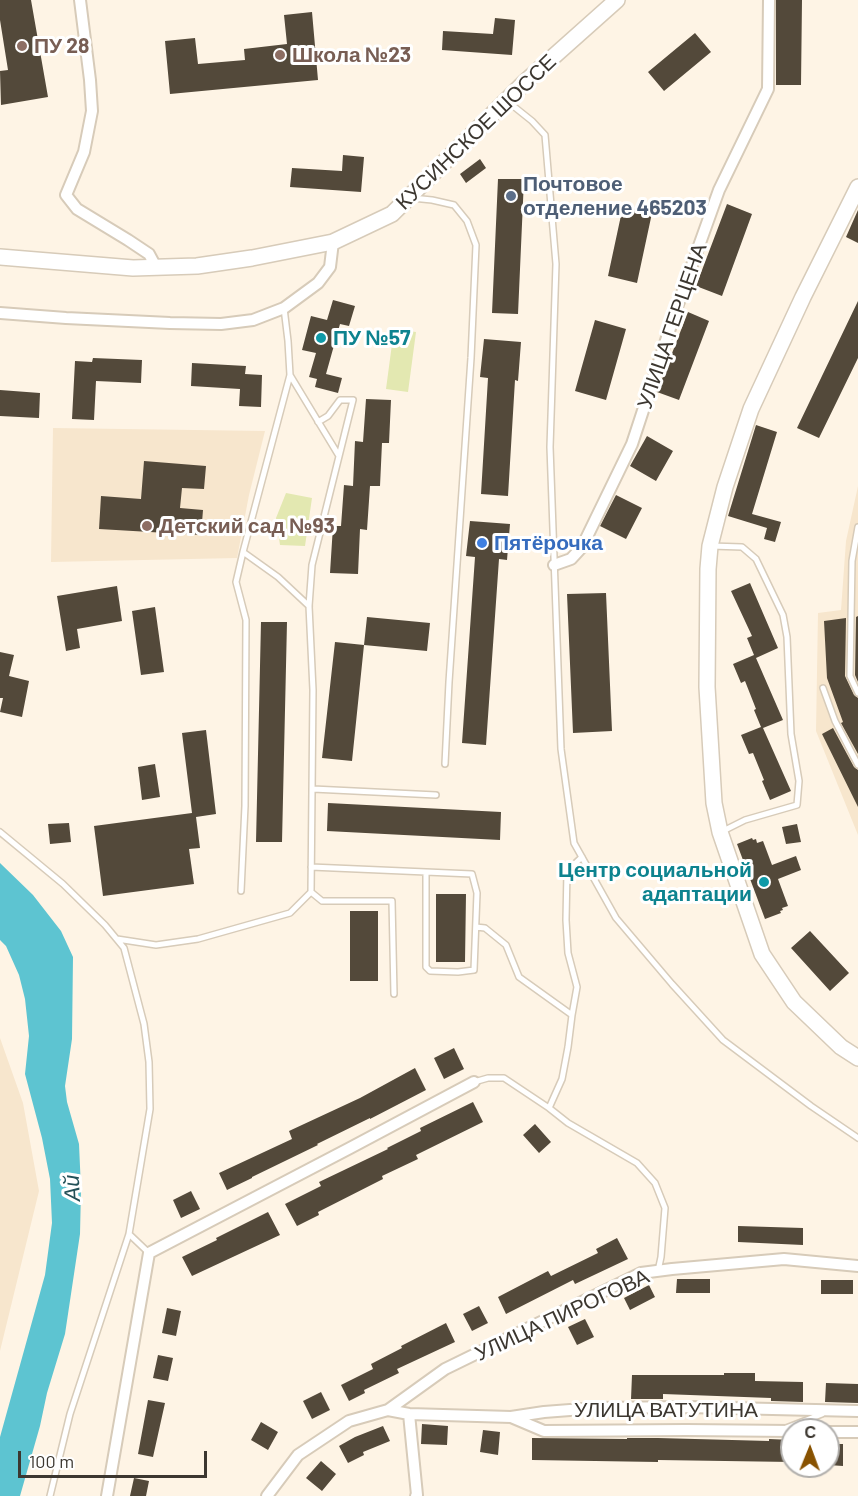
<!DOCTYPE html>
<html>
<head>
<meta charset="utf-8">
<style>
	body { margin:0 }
	#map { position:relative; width:858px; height:1496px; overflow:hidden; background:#fef4e5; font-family:Barlow,sans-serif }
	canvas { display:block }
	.north { position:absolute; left:780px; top:1418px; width:60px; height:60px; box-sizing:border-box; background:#fff; border:2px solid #b1afac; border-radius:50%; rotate:1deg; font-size:16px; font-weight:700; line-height:24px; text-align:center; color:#3c3730 }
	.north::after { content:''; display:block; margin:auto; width:21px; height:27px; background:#885201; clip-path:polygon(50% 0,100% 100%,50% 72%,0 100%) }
	.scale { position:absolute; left:18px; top:1451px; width:189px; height:27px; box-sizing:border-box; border:3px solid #3c3730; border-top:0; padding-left:8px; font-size:18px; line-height:21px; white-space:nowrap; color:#3c3730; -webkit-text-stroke:4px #fff; paint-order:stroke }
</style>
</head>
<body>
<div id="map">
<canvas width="858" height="1496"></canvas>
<div class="north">С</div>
<div class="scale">100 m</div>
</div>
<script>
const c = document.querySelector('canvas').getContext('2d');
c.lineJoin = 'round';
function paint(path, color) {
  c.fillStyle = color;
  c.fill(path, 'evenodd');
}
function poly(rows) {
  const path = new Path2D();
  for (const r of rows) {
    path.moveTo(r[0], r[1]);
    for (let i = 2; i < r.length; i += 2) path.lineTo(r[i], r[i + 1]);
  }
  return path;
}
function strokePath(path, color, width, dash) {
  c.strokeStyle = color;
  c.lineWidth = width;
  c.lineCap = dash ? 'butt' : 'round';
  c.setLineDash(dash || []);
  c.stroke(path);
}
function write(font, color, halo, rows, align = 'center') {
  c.font = font + ' Barlow,sans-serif';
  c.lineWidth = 6;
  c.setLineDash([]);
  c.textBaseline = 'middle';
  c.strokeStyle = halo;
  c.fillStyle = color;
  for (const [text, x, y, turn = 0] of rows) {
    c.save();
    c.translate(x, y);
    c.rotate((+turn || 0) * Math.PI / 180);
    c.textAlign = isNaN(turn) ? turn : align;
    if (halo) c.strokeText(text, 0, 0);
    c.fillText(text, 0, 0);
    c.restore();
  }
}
paint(poly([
	[53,428,265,431,249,495,237,558,51,562],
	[858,486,858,835,816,731,818,613,841,610,846,541],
	[0,1038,23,1103,39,1191,0,1351]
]), '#f7e6cd');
paint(poly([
	[394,329,416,332,408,392,386,389],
	[286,493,312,498,305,546,280,545,276,518]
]), '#e3e8b1');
paint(poly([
	[0,863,33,895,61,931,73,957,72,1039,65,1086,67,1102,79,1144,81,1189,80,1234,65,1334,47,1393,40,1426,20,1496,0,1496,0,1437,45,1275,52,1223,50,1179,42,1138,25,1074,29,1036,25,999,19,975,6,946,0,940]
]), '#5dc4d1');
paint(poly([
	[0,0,31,0,48,97,1,105,0,71,8,70,0,20],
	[776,0,802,0,801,85,776,85],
	[312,12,318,80,170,94,165,41,195,38,198,64,245,60,244,49,287,44,284,15],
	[495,18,515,20,512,55,442,50,443,31,493,34],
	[695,33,711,52,664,91,648,72],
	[343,155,364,157,361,192,290,187,292,168,342,171],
	[480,159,486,168,466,183,460,174],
	[498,179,524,179,518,314,492,313],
	[727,204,752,214,722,296,696,286],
	[623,206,652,213,637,283,608,276],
	[858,210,858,243,846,237],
	[333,300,355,306,349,326,340,324,326,374,342,378,338,393,315,387,317,379,309,377,316,353,302,350,311,316,327,320],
	[858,301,858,358,819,438,797,428],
	[688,312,709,321,679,400,657,392],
	[595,320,626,329,606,400,575,391],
	[484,339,521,342,518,381,515,380,508,496,481,494,488,378,480,377],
	[93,358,142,360,141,383,96,381,94,420,72,419,75,361,92,362],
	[192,363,246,366,245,374,262,375,261,407,239,406,240,389,191,386],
	[0,390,40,393,39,418,0,416],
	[366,399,391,400,389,443,382,443,380,486,370,486,367,530,360,529,358,574,330,573,333,526,341,526,344,485,353,486,355,441,363,442],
	[756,425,777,432,752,514,781,522,775,542,764,539,767,528,728,516],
	[647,436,673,451,656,481,630,466],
	[144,461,206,466,204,489,182,488,180,508,203,510,201,535,99,529,101,496,141,499],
	[616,495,642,508,626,539,600,526],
	[470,521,510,524,507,560,499,559,486,745,462,743,475,557,466,556],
	[750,583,778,648,756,658,783,720,763,728,791,791,770,800,762,781,764,780,753,753,749,754,741,735,761,727,754,710,756,709,745,681,741,683,733,664,754,655,747,638,752,636,731,591],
	[117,586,122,621,77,629,80,648,66,651,57,596],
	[606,593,612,731,573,733,567,594],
	[155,607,164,672,141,675,132,611],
	[858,616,858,682,855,675,856,617],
	[367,617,430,623,427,651,364,645],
	[846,618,845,676,854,695,858,698,858,754,841,723,843,722,827,678,824,621],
	[261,622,287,622,282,842,256,842],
	[335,642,364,645,352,761,322,758],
	[0,652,14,655,9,676,29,681,22,717,0,712,3,698,0,698],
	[833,728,854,767,858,770,858,807,822,734],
	[206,730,216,814,196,817,200,848,189,849,194,884,103,896,94,826,192,813,182,733],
	[155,764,160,797,142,800,138,767],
	[328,803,501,812,500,840,327,831],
	[69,823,71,842,50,844,48,824],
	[797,824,801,842,786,844,782,827],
	[752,838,753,840,756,839,757,843,763,841,772,865,796,856,801,870,778,879,788,906,782,908,783,910,780,911,781,913,765,919,737,844],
	[436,894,466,894,465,962,436,962],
	[350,911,378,911,378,981,350,981],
	[810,931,849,973,830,991,791,948],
	[454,1048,464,1069,444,1079,434,1058],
	[415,1068,426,1090,370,1119,370,1118,317,1144,318,1145,252,1177,252,1178,227,1190,219,1173,292,1139,289,1131,360,1098],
	[473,1102,483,1122,416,1155,418,1159,382,1176,383,1179,318,1212,319,1215,297,1226,285,1204,321,1186,319,1182,388,1149,387,1148,421,1131,420,1128],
	[535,1124,551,1142,539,1153,523,1135],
	[191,1191,200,1209,181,1218,173,1200],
	[268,1212,280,1235,192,1276,182,1257,217,1240,216,1238],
	[738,1226,803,1228,803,1245,738,1242],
	[617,1238,628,1259,575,1284,573,1280,506,1314,498,1297,548,1271,551,1276,598,1253,596,1249],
	[677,1279,710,1279,710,1293,676,1293],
	[821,1280,853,1280,853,1294,821,1294],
	[649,1285,655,1297,630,1310,624,1298],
	[479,1306,488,1323,472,1331,463,1314],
	[167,1308,181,1311,176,1336,162,1333],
	[585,1319,594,1337,577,1345,568,1327],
	[446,1323,455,1342,397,1369,399,1373,364,1390,365,1393,349,1401,341,1385,373,1369,371,1364,402,1348,401,1346],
	[158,1355,173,1358,168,1381,153,1378],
	[724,1373,755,1373,755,1381,803,1382,803,1402,771,1401,771,1398,663,1394,663,1399,631,1399,632,1375,724,1375],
	[826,1383,858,1384,858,1403,825,1402],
	[321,1392,330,1410,312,1419,303,1401],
	[148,1400,165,1403,153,1457,138,1454],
	[261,1422,278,1432,268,1450,251,1440],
	[422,1424,448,1426,447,1445,421,1444],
	[383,1426,390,1441,363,1452,364,1455,348,1463,339,1446,355,1437],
	[483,1430,500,1432,498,1455,480,1452],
	[532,1438,627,1439,627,1438,658,1438,769,1441,769,1439,792,1440,792,1462,658,1460,658,1462,532,1460],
	[828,1444,843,1444,843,1466,828,1465],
	[321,1461,336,1474,322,1491,306,1478],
	[134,1478,149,1481,146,1496,130,1496]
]), '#53493a');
const service = poly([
	[507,101,532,121,545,135,556,264,550,447,561,749,574,843,616,918,672,984,723,1040,811,1106,858,1138],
	[412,198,432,200,454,205,467,221,476,245,471,358,449,682,445,764],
	[284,308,288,341,290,375,243,552,278,577,309,606],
	[290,375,339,456],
	[858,527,852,561,850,676,858,693],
	[711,546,742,547,756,559,783,615,787,637,791,734,799,781,797,805,745,820,721,832],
	[823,688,835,721,858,765],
	[313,789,436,795],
	[0,832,63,884,105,925,124,948,144,1024,149,1062,150,1109,129,1234,70,1414,50,1496],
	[311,867,426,872,426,967,430,971,458,972,474,970,477,893,472,874,426,872],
	[241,891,245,806,246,620,236,582,243,552],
	[311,892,322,901,392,901,394,994],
	[476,927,485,928,506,945,519,977,572,1015,568,1047,562,1079,549,1108],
	[117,939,156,945,198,939,290,913,311,892,313,690,309,606,312,565,353,400,340,400,328,416,318,422],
	[572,1015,577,987,568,953,566,920,567,871,582,857],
	[474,1082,488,1078,504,1078,549,1108,568,1123,637,1163,655,1183,665,1208,661,1257,658,1271],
	[129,1234,149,1253],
	[786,1428,822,1414]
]);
const minor = poly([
	[80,0,90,80,92,111,84,152,66,195,77,209,128,240,149,254,156,267],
	[0,313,66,318,170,323,221,324,253,320,284,308,318,283,330,267,333,242],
	[554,565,571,559,582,547,632,444,676,310,719,190,768,89,769,0],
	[388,1410,445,1369,641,1273,672,1269,784,1259,858,1266],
	[409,1414,417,1495,416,1496],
	[511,1417,544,1412,596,1408,687,1407,858,1411],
	[828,1432,858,1432],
	[107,1496,149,1253,350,1148,474,1082],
	[267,1496,298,1455,349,1421,388,1410,409,1414,511,1417,544,1431,686,1430,792,1431]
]);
const secondary = poly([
	[858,187,803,297,751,409,725,487,710,546,708,569,707,687,714,803,720,832,762,954,794,1002,841,1047,858,1058],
	[0,257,133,268,197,266,252,258,333,242,392,214,525,82,617,0]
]);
strokePath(service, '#d7cbb9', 8);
strokePath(minor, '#d7cbb9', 14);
strokePath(secondary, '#d7cbb9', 18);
strokePath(service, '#fff', 5);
strokePath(minor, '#fff', 10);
strokePath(secondary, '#fff', 15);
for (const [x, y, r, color] of [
	[22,46,6,"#8d6e63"],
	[280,55,6,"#8d6e63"],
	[511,196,6,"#5c6f8a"],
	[321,338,6,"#0f9aa8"],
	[147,526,6,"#8d6e63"],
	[482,543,6,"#3f7fe0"],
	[764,882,6,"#0f9aa8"]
]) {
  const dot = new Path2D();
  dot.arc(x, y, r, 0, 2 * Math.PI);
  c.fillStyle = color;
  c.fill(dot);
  strokePath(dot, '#fff', 2);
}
write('bold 21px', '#785e54', '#fff', [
	["ПУ 28",34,46],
	["Школа №23",292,55],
	["Детский сад №93",159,526]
], 'left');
write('21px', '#3c3730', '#fff', [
	["КУСИНСКОЕ ШОССЕ",476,132,-44],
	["УЛИЦА ГЕРЦЕНА",672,326,-71],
	["УЛИЦА ПИРОГОВА",562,1315,-25],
	["УЛИЦА ВАТУТИНА",666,1410]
]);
write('bold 21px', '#4e5e75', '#fff', [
	["Почтовое",523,184],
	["отделение 465203",523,208]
], 'left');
write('bold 21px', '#0d838f', '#fff', [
	["ПУ №57",333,338],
	["Центр социальной",752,870,"right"],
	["адаптации",752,894,"right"]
], 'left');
write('bold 21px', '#366cbe', '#fff', [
	["Пятёрочка",494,543]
], 'left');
write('italic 22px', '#235057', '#fff', [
	["Ай",72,1188,-93]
]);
</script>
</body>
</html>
